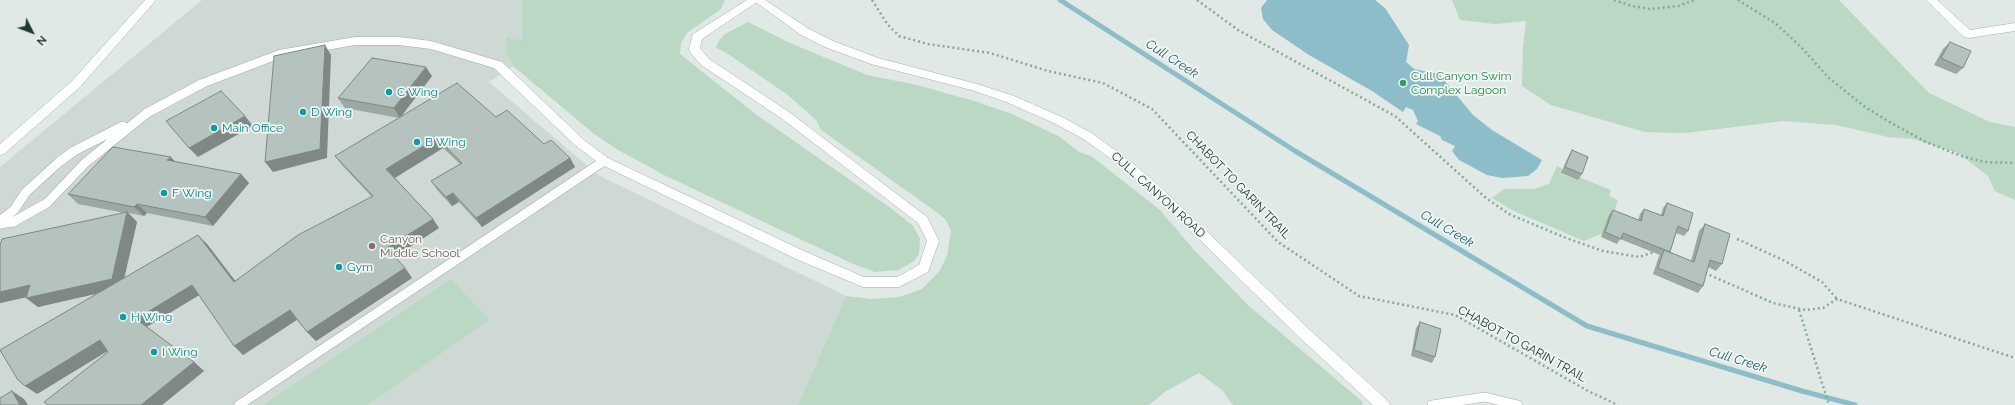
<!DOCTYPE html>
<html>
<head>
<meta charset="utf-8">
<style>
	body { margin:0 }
	#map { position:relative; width:2015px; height:405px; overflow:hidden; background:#e0e9e5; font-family:Raleway,sans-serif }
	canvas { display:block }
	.north { position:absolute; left:12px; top:12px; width:40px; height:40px; -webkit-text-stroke:3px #eff6f3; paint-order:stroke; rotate:132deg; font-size:11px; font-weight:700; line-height:16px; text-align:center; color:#223732 }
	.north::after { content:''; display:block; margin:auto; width:14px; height:18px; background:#223732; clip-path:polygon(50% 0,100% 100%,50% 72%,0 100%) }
</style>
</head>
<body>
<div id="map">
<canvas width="2015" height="405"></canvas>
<div class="north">N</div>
</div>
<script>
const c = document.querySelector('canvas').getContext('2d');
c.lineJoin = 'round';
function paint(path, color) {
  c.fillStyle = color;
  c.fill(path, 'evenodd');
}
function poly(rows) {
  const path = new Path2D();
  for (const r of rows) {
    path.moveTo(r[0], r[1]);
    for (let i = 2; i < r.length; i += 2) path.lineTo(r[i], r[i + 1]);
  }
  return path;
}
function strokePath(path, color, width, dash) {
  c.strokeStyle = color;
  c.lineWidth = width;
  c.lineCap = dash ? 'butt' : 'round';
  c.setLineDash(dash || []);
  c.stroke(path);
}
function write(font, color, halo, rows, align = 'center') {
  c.font = font + ' Raleway,sans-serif';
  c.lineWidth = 3.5;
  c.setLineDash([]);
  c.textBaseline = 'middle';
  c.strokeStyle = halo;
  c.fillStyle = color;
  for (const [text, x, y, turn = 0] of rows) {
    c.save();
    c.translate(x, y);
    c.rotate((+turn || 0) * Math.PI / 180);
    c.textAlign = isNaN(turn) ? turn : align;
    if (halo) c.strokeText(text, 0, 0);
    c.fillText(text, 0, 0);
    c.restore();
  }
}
paint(poly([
	[202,0,522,0,522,42,506,37,507,54,513,66,489,82,598,175,846,296,798,405,0,405,0,167]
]), '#ced8d4');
paint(poly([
	[522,0,725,0,721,9,687,33,681,43,680,54,758,116,892,209,913,226,920,239,919,254,913,262,898,270,875,272,851,263,666,176,618,150,593,133,513,66,507,54,506,37,522,41],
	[1452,0,1839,0,1929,93,1990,122,2015,127,2015,200,1995,191,1988,176,1958,153,1913,139,1888,137,1836,125,1783,121,1686,133,1645,132,1551,105,1522,86,1523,47,1526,21,1495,24,1460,20],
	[748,22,790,43,867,75,917,85,974,101,1012,114,1060,137,1079,152,1091,156,1160,210,1194,250,1249,306,1363,402,1362,405,1233,405,1222,390,1199,373,1166,391,1149,405,798,405,846,296,872,299,899,297,922,289,939,272,947,256,951,230,945,219,935,211,821,130,816,120,788,95,725,52,716,48,718,42,725,34],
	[1557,166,1563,169,1561,174,1578,180,1579,177,1611,190,1609,196,1618,200,1613,217,1603,233,1584,241,1514,211,1492,198,1504,189,1534,189,1549,184],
	[451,279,489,320,367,405,264,405]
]), '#bad8c3');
paint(poly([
	[1267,0,1375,0,1385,8,1409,45,1406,62,1414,69,1439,74,1473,115,1492,130,1542,160,1537,169,1528,176,1502,178,1487,175,1459,160,1452,151,1455,146,1442,140,1440,136,1416,124,1418,121,1413,110,1406,107,1403,112,1372,91,1309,55,1272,30,1263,19,1261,8]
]), '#8dbdc8');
strokePath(poly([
	[1060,0,1295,151,1587,326,1802,391,1855,405]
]), '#8dbdc8', 5);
const lane = poly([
	[0,221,14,210,26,192,59,162,74,151,123,126],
	[0,224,13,222,47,203,85,163,147,113],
	[239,405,604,161],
	[1432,405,1485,397,1518,405]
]);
const street = poly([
	[145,0,156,0,80,87,4,154,0,155,0,144,72,81,145,0],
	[747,0,760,0,702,39,700,48,709,59,789,112,927,217,939,241,928,272,899,287,863,287,796,259,600,164,576,146,494,68,431,49,399,45,355,45,281,58,207,86,151,116,147,117,141,113,143,110,199,80,279,50,355,37,399,37,431,41,502,62,584,140,608,158,804,251,864,277,897,277,919,265,927,241,918,223,781,118,701,65,690,52,689,49,693,34,747,0],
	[1926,0,1937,0,1970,30,2015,23,2015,31,1968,38,1964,37,1926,0]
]);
const secondary = poly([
	[753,0,765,0,809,29,833,41,878,58,977,84,1014,96,1062,117,1093,134,1130,161,1157,184,1310,330,1388,401,1390,405,1373,405,1300,338,1149,190,1122,167,1085,140,1054,123,1006,102,975,91,871,64,825,47,801,35,753,0]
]);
strokePath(lane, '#a3b0ac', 10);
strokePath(street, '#a3b0ac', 1);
strokePath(secondary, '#a0b3ad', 1);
strokePath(poly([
	[872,0,888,25,899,36,928,44,990,53,1048,71,1103,83,1152,109,1278,242,1359,296,1455,315,1588,391,1618,405],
	[1197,0,1238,30,1395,116,1486,198,1509,214,1566,238,1603,251,1639,257,1654,252],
	[1614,0,1632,6,1650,9,1678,6,1695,0],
	[1738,0,1775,23,1801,47,1829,78,1865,107,1893,124,1926,142,1961,156,1985,162,2015,163],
	[1737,239,1783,260,1822,282,1837,299],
	[1705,273,1773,303,1805,310,1823,308,1837,299,2015,358],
	[1799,310,1829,405]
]), '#83a99e', 2.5, [2, 3]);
strokePath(lane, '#fff', 9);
paint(street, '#fff');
paint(secondary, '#fff');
paint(poly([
	[1950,42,1963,68,1956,74,1934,65,1943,49],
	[432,76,401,116,496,117,570,158,575,167,482,227,459,202,452,206,438,191,431,181,460,164,443,148,395,178,433,219,439,228,395,257,405,268,412,278,316,341,307,332,297,320,243,355,199,295,147,327,194,362,204,371,162,405,48,405,108,352,107,351,37,394,98,293,38,307,26,297,0,303,0,245,125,213,78,204,68,194,175,161,249,183,213,226,147,213,144,216,129,213,137,222,124,278,207,244,235,281,372,197,342,165,335,156,399,118,345,108,338,98],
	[1572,150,1582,174,1578,180,1561,173,1568,157],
	[1667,203,1688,231,1684,236,1676,233,1670,252,1691,261,1699,231,1705,224,1722,264,1716,271,1708,267,1703,286,1698,293,1653,274,1659,256,1660,255,1620,239,1617,244,1601,237,1609,215,1613,210,1638,220,1640,214,1644,209,1661,215,1663,208],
	[1420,322,1435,357,1432,363,1411,356,1416,328]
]), '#9ca8a3');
paint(poly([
	[325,45,331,55,327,158,273,172,265,162],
	[426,67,432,76,400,118,394,108],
	[245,116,253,126,198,157,189,148],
	[437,138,443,148,393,179,386,169],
	[171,157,180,167,167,160],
	[570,158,575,167,482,227,476,218],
	[241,174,249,183,213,226,205,217],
	[453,193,459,202,452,206,446,197],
	[137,204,147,213,144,216,134,207],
	[127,212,137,222,122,288,38,307,26,298],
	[433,219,439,228,394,257,387,248],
	[198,235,207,244,243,291,234,282],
	[405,268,412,278,316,341,307,332],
	[30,285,41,294,0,303,0,292],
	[192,285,201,294,146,327,136,319],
	[290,310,298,319,243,355,234,346],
	[100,340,111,349,37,394,25,386],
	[194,362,204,371,162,405,141,405],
	[12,391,24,399,28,405,20,405]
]), '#7f8885');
const building = poly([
	[1950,42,1971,51,1963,68,1941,58,1950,42],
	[325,45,320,149,265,162,274,56,325,45],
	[372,58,426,67,394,108,338,98,372,58],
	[457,83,496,117,507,110,544,144,551,140,570,158,476,218,453,193,446,197,431,181,462,163,437,138,386,169,433,219,387,248,405,268,307,332,290,310,234,346,192,285,136,319,194,362,141,405,48,405,44,402,108,352,100,340,25,386,18,380,0,350,198,235,234,282,298,235,373,196,335,156,457,83],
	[221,91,245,116,189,148,166,121,221,91],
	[113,147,171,157,167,160,241,174,205,217,137,204,134,207,68,194,113,147],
	[1572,150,1588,157,1582,174,1565,167,1572,150],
	[1667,203,1693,213,1688,231,1678,226,1670,252,1623,233,1621,239,1605,232,1613,210,1641,221,1644,209,1663,216,1667,203],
	[127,212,112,279,26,298,30,285,0,292,0,245,2,239,127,212],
	[1705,224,1730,234,1722,264,1710,260,1703,286,1658,268,1664,250,1694,262,1705,224],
	[1420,322,1441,329,1435,357,1414,350,1420,322],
	[12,391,20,405,0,405,0,398,12,391]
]);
paint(building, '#b5c3be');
strokePath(building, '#7f8885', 1);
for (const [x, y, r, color] of [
	[1403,83,4,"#2e9e5b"],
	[389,92,4,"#0f9aa8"],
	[303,112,4,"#0f9aa8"],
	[214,128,4,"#0f9aa8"],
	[417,142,4,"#0f9aa8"],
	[164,193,4,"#0f9aa8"],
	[372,246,4,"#8d6e63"],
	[339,267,4,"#0f9aa8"],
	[123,317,4,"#0f9aa8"],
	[154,352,4,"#0f9aa8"]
]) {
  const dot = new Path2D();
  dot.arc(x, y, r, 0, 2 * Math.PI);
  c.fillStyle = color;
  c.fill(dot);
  strokePath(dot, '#eff6f3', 1.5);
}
write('12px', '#27864d', '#eff6f3', [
	["Cull Canyon Swim",1411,76],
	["Complex Lagoon",1411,90]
], 'left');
write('12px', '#0d838f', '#eff6f3', [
	["C Wing",397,92],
	["D Wing",311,112],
	["Main Office",222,128],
	["B Wing",425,142],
	["F Wing",172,193],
	["Gym",347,267],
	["H Wing",131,317],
	["I Wing",162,352]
], 'left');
write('12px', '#223732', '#eff6f3', [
	["CHABOT TO GARIN TRAIL",1238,185,46],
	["CULL CANYON ROAD",1158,195,42],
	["CHABOT TO GARIN TRAIL",1522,344,29]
]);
write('12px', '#785e54', '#eff6f3', [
	["Canyon",380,239],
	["Middle School",380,253]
], 'left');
write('italic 13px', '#245d6c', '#eff6f3', [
	["Cull Creek",1172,59,33],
	["Cull Creek",1447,229,31],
	["Cull Creek",1738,360,17]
]);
</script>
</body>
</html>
